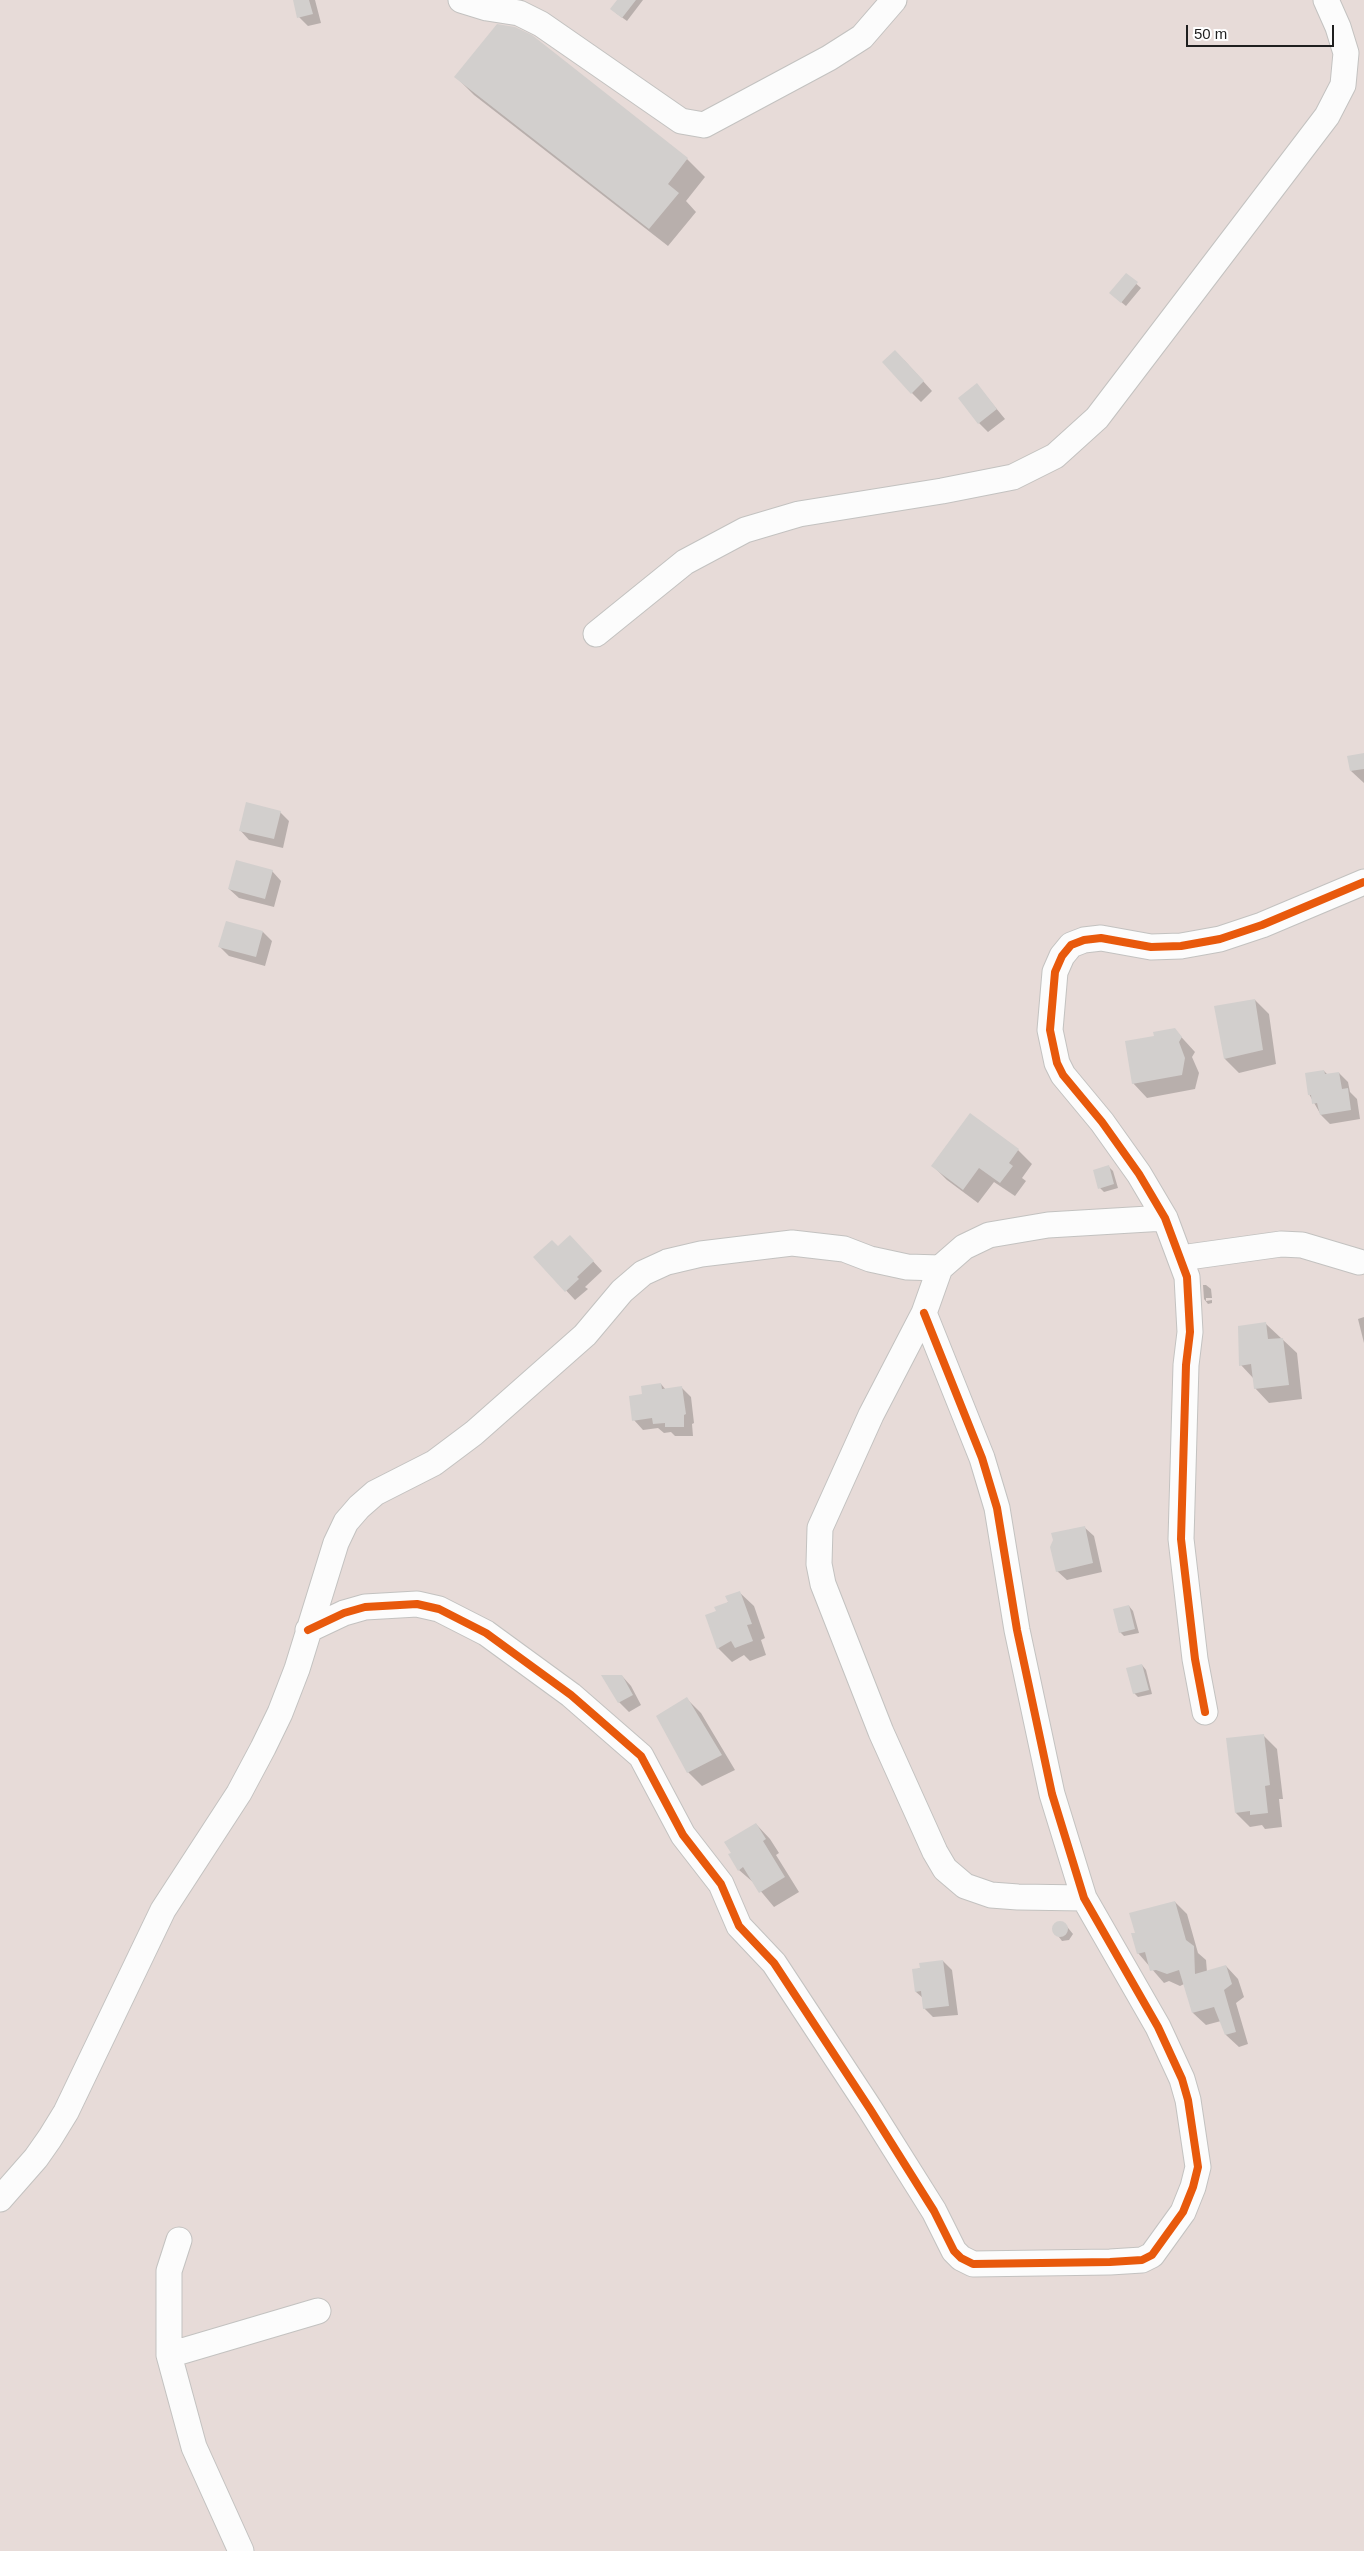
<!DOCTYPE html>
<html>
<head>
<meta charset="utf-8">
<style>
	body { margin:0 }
	#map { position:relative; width:1364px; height:2551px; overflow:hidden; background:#eeebe8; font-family:Arial,sans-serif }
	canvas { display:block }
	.scale { position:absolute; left:1186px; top:25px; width:148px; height:22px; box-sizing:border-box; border:2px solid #1f1f1f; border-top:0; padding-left:6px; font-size:15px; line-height:18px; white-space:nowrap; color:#1f1f1f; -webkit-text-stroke:4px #fff; paint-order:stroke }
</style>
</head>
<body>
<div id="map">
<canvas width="1364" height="2551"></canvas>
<div class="scale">50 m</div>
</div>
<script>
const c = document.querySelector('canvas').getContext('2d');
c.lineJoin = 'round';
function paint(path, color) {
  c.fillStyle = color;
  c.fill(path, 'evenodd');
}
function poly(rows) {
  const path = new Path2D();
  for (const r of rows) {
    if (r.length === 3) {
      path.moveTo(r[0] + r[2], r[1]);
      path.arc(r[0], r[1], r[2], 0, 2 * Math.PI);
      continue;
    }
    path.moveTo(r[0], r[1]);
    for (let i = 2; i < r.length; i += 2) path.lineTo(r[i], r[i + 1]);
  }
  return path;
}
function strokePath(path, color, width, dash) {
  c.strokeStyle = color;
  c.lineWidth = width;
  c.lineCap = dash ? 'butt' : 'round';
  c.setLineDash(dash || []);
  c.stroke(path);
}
paint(poly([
	[0,0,1364,0,1364,2551,0,2551]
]), '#e7dbd8');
paint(poly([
	[294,0,315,0,321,23,308,26,299,17],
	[619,0,643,0,627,21,616,13],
	[531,36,687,159,705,177,686,201,696,212,668,246,474,95,456,77],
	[1126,275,1141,288,1126,306,1115,297],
	[904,360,932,391,921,402,912,393],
	[977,385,1005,419,988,432,979,423],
	[1364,754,1364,783,1351,771],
	[280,812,289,821,283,848,249,840,240,830],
	[272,871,281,881,274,907,239,898,229,889],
	[263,932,272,941,265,966,229,956,220,947],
	[1255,1000,1269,1014,1276,1064,1239,1073,1225,1059,1216,1007],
	[1174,1029,1195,1052,1192,1057,1199,1073,1195,1089,1147,1098,1133,1083,1155,1038],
	[1324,1071,1328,1075,1339,1073,1348,1082,1350,1092,1357,1099,1360,1119,1330,1124,1321,1115,1309,1094],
	[1018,1150,1032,1164,1022,1178,1026,1181,1015,1196,994,1182,978,1203,947,1180,933,1166],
	[1109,1167,1113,1171,1118,1188,1104,1192,1100,1188],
	[579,1246,602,1271,585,1287,588,1289,575,1300,535,1257,558,1248],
	[1203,1285,1206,1285,1211,1289,1212,1298,1206,1298,1206,1301,1212,1300,1212,1303,1208,1304,1204,1299],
	[1364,1317,1364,1343,1358,1319],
	[1266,1324,1297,1353,1302,1399,1269,1403,1255,1388,1254,1379,1241,1365],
	[661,1384,666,1390,682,1388,691,1397,694,1423,692,1424,693,1436,675,1436,671,1432,664,1433,658,1428,643,1430,634,1420,644,1395],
	[1084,1527,1094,1536,1102,1572,1067,1580,1057,1571],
	[739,1592,754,1606,765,1638,761,1640,766,1655,750,1661,744,1655,732,1662,718,1648,717,1612],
	[1129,1606,1133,1611,1139,1633,1124,1636,1120,1632],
	[1142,1665,1146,1670,1152,1694,1138,1697,1134,1693],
	[604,1676,622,1676,631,1686,641,1705,629,1712,619,1702],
	[687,1699,701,1713,735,1770,702,1786,688,1772],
	[1263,1735,1277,1749,1283,1799,1279,1799,1282,1827,1265,1829,1262,1825,1250,1827,1236,1813],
	[756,1824,770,1839,779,1853,776,1855,799,1892,774,1907,754,1883,739,1870],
	[1175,1902,1187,1914,1198,1953,1206,1960,1207,1972,1226,1966,1238,1979,1244,1997,1236,2003,1248,2044,1239,2047,1226,2035,1221,2021,1206,2025,1193,2013,1184,1984,1180,1986,1169,1981,1164,1983,1138,1953,1136,1934],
	[1060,1922,1064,1923,1073,1934,1069,1940,1062,1941,1053,1929,1054,1926],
	[943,1961,952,1970,958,2015,933,2017,924,2008,923,1998,916,1992,914,1970]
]), '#0003');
paint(poly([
	[293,0,309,0,313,14,297,18],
	[617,0,636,0,622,18,610,9],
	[497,24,515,27,532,35,688,158,668,184,679,193,649,229,454,77],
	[1126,273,1138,282,1121,303,1109,293],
	[895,350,924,381,911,394,882,362],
	[977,383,997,409,978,424,958,398],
	[1364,753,1364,769,1350,771,1347,756],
	[246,802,281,811,274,839,239,831],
	[236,860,273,870,265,899,228,889],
	[226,921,263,931,256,957,218,947],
	[1255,999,1263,1050,1224,1059,1214,1006],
	[1175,1028,1182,1037,1179,1042,1185,1058,1182,1075,1132,1084,1125,1041,1154,1036,1153,1032],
	[1324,1070,1325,1074,1339,1072,1342,1089,1348,1088,1351,1110,1320,1115,1317,1103,1312,1104,1311,1095,1308,1095,1305,1073],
	[970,1113,1019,1149,1009,1163,1013,1166,1000,1183,979,1168,963,1190,931,1166],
	[1109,1165,1114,1184,1098,1189,1093,1170],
	[570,1235,594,1261,577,1277,579,1279,565,1292,533,1257,552,1240,558,1246],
	[1266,1322,1268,1339,1283,1338,1289,1385,1254,1389,1251,1364,1239,1366,1238,1326],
	[661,1383,662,1389,682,1386,686,1414,684,1415,684,1427,665,1427,665,1423,653,1424,652,1418,632,1421,629,1396,642,1394,641,1386],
	[1085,1526,1093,1563,1056,1572,1050,1547,1053,1540,1051,1533],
	[740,1591,752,1624,747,1625,753,1641,735,1648,731,1641,717,1649,705,1615,716,1611,714,1607,728,1602,725,1596],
	[1129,1605,1135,1629,1119,1633,1113,1609],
	[1142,1664,1149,1690,1133,1694,1126,1668],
	[601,1675,622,1675,633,1695,618,1703],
	[687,1697,722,1755,687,1773,656,1716],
	[1264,1734,1270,1785,1265,1786,1268,1813,1250,1815,1250,1811,1235,1813,1226,1738],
	[756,1823,766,1839,763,1841,785,1877,759,1893,743,1867,738,1871,728,1854,731,1853,724,1842],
	[1175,1901,1186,1940,1194,1946,1195,1974,1226,1965,1232,1984,1224,1990,1236,2032,1225,2035,1214,2007,1192,2013,1179,1970,1167,1974,1156,1970,1150,1971,1145,1952,1137,1954,1131,1933,1135,1933,1129,1913],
	[1060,1929,8],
	[943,1960,949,2006,923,2009,921,1991,915,1992,912,1969,920,1968,919,1963]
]), '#d2cfcd');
const minor = poly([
	[461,0,487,8,519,13,541,24,681,121,704,125,829,58,862,37,894,0],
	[596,634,685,562,745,530,799,514,942,491,1013,477,1055,456,1097,418,1327,116,1343,85,1346,53,1338,27,1326,0],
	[1181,1258,1281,1244,1302,1245,1359,1262],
	[308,1630,344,1613,365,1607,417,1604,439,1609,486,1633,571,1695,641,1756,683,1835,721,1884,739,1926,774,1963,870,2109,934,2211,954,2251,961,2258,973,2264,1110,2262,1142,2260,1152,2255,1183,2212,1193,2187,1198,2167,1188,2100,1182,2079,1158,2027,1084,1898,1052,1794,1017,1630,997,1508,982,1458,924,1313],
	[1205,1712,1195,1659,1181,1539,1186,1365,1190,1332,1187,1277,1165,1218,1139,1174,1102,1122,1063,1075,1057,1063,1050,1030,1055,972,1062,956,1071,945,1084,940,1101,938,1151,947,1181,946,1220,939,1262,925,1364,882],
	[1084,1898,1018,1897,991,1895,965,1886,945,1869,935,1852,881,1732,823,1584,819,1564,820,1528,871,1415,924,1313,940,1268,964,1247,989,1235,1048,1225,1165,1218],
	[0,2199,36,2158,50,2138,66,2112,163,1910,239,1793,263,1748,280,1713,297,1669,336,1543,346,1522,359,1507,375,1493,434,1463,474,1433,585,1335,622,1291,643,1273,667,1262,701,1254,792,1243,844,1249,870,1259,907,1267,940,1268],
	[179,2240,169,2271,169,2355,194,2447,241,2551],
	[169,2355,318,2311]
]);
strokePath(minor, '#c3c2c0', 27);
strokePath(minor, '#fcfcfc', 25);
strokePath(poly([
	[308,1630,344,1613,365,1607,417,1604,439,1609,486,1633,571,1695,641,1756,683,1835,721,1884,739,1926,774,1963,870,2109,934,2211,954,2251,961,2258,973,2264,1110,2262,1142,2260,1152,2255,1183,2212,1193,2187,1198,2167,1188,2100,1182,2079,1158,2027,1084,1898,1052,1794,1017,1630,997,1508,982,1458,924,1313],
	[1205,1712,1195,1659,1181,1539,1186,1365,1190,1332,1187,1277,1165,1218,1139,1174,1102,1122,1063,1075,1057,1063,1050,1030,1055,972,1062,956,1071,945,1084,940,1101,938,1151,947,1181,946,1220,939,1262,925,1364,882]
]), '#e8590c', 8);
</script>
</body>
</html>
